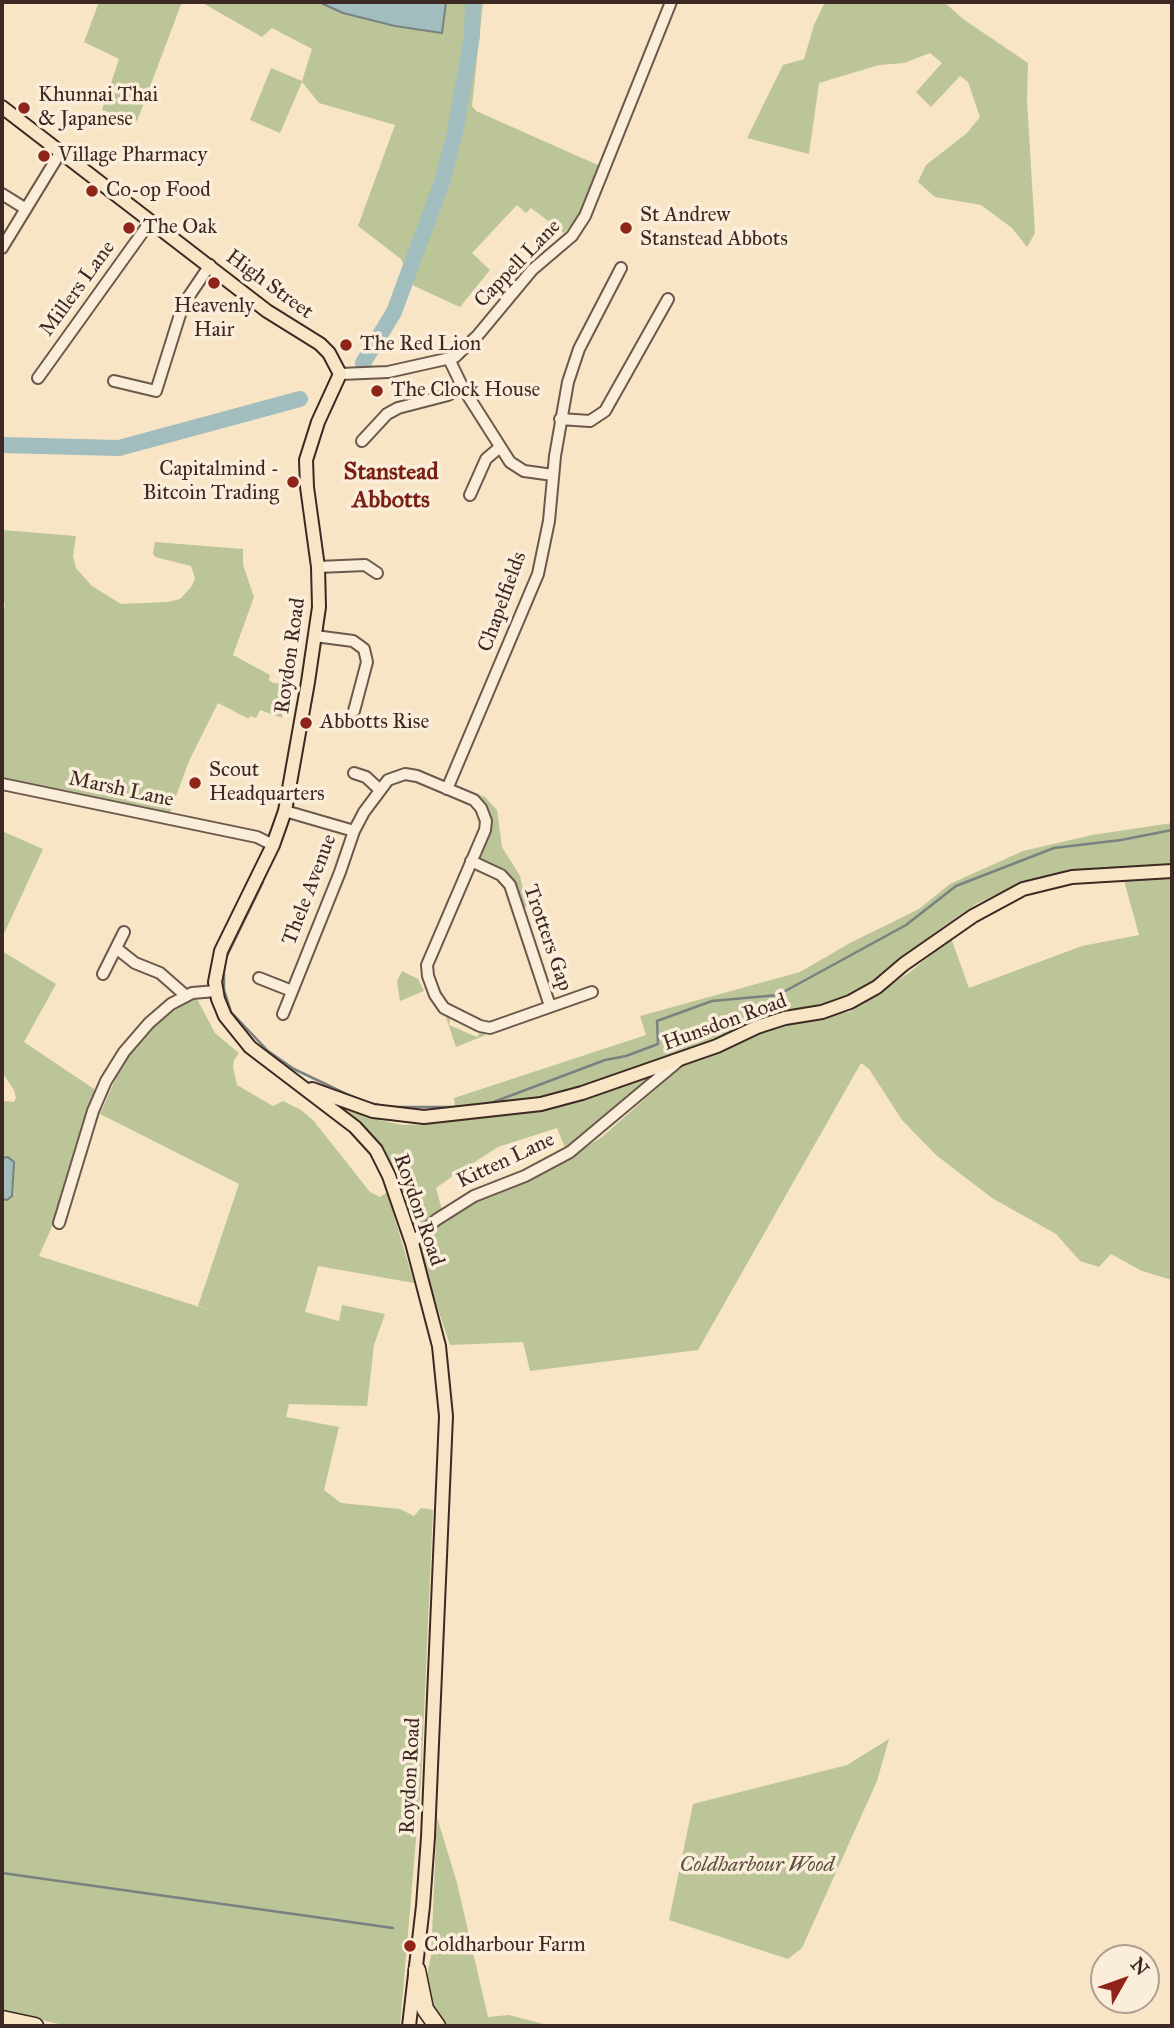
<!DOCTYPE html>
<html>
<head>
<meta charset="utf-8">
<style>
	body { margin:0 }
	#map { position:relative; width:1174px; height:2028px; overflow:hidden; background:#f8e5c6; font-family:"IM FELL Great Primer",serif }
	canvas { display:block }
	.frame { position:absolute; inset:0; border:4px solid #3d2923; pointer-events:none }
	.north { position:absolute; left:1090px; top:1944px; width:70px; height:70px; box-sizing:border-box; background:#faeeda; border:2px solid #ae9f91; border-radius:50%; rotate:50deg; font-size:19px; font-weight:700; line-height:28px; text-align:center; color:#3d2923 }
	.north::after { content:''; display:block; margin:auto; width:24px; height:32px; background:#8f2418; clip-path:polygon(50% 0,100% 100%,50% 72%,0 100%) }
</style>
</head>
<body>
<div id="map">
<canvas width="1174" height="2028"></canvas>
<div class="frame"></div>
<div class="north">N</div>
</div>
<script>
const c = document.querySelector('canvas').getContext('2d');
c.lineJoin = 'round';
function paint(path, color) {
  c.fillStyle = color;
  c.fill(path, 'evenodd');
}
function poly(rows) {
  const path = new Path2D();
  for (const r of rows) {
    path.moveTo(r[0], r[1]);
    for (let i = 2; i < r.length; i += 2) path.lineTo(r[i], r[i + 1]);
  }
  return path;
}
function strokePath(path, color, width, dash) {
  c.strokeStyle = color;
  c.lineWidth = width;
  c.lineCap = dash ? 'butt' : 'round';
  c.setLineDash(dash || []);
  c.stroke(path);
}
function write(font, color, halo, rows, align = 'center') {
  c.font = font + ' "IM FELL Great Primer",serif';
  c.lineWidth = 7;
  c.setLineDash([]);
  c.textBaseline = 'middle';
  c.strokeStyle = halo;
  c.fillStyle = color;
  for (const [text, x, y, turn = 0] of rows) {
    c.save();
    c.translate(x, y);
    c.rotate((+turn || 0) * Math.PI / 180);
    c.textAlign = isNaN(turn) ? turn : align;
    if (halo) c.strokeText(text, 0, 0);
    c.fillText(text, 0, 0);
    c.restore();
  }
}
paint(poly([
	[99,2,182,2,137,121,102,110,119,59,84,42],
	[201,2,319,2,343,13,395,26,441,33,446,2,483,2,472,106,476,111,600,166,577,219,564,233,531,208,526,213,517,205,472,253,490,270,460,307,414,286,401,259,358,226,395,125,319,103,302,82,280,133,250,120,271,68,302,81,312,49,272,28,262,37],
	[825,2,944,2,963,19,1028,63,1027,101,1035,233,1027,247,1012,228,981,205,935,197,918,182,926,165,967,133,980,117,968,82,960,76,931,107,916,92,942,63,930,53,904,63,879,65,819,83,809,154,747,138,783,65,804,59,814,25],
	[2,530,76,536,73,556,76,568,92,586,121,604,168,602,180,599,192,586,195,578,191,566,155,557,153,553,155,542,243,549,243,565,254,597,233,655,270,675,269,680,273,683,284,684,284,688,279,688,279,702,282,702,282,718,260,710,256,718,250,716,249,719,218,703,189,761,169,815,2,778,2,614,5,605,2,598],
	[467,791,485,797,497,810,502,847,520,876,527,907,522,908,515,886,480,858,479,855,489,827,465,793],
	[1172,823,1172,865,1129,866,1060,874,1008,889,976,904,937,931,901,961,859,990,837,1001,761,1021,669,1058,577,1089,538,1100,455,1106,454,1098,646,1035,640,1016,800,972,850,943,919,909,950,884,1023,851,1092,835],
	[2,831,43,849,2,938],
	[1172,875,1172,1280,1142,1271,1111,1254,1099,1267,1080,1261,1056,1234,992,1198,936,1155,902,1120,869,1069,861,1063,698,1350,530,1371,523,1342,450,1345,419,1252,423,1242,438,1224,460,1208,567,1159,602,1137,681,1067,695,1058,774,1025,849,1012,910,972,951,938,969,988,1082,946,1139,935,1123,877],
	[2,951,56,984,24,1042,97,1091,54,1222,39,1256,212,1311,198,1306,239,1184,100,1114,124,1060,156,1024,191,999,197,999,215,1033,239,1053,234,1060,233,1067,237,1085,273,1106,283,1101,301,1110,313,1120,370,1192,380,1197,387,1192,414,1283,318,1266,305,1312,339,1321,342,1305,385,1314,374,1345,367,1406,289,1404,286,1417,339,1427,324,1490,341,1503,400,1509,414,1516,421,1508,433,1510,421,1782,400,2026,68,2026,2,2011,2,1199,7,1200,8,1157,2,1158,2,1103,5,1101,14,1102,16,1098,14,1090,5,1077,2,1065],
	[402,971,418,979,424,991,400,1001,397,981],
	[446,1017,450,1019,449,1025,477,1037,480,1032,486,1035,456,1047],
	[663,1068,565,1148,557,1128,498,1147,453,1176,436,1188,442,1210,414,1237,388,1160,378,1144,331,1103,374,1119,403,1125,434,1124,484,1116],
	[889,1739,877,1781,802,1948,788,1959,669,1920,693,1804,847,1765],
	[437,1817,457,1883,488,2017,509,2015,551,2026,448,2026,434,2018,425,1984,431,1956]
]), '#bbc597');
const water = poly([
	[319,2,446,2,442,33,395,26,343,13,319,2],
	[8,1157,14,1162,12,1196,7,1200,2,1199,2,1158,8,1157]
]);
paint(water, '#a1bdbe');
strokePath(water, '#798280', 2);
strokePath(poly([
	[226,958,263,882],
	[224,965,224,990,231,1012,268,1051,294,1069,361,1101,383,1106],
	[491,1103,605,1060,626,1056,658,1044,657,1021,712,1001,778,995,906,925,956,886,1054,848,1121,840,1172,830],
	[390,1107,460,1107],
	[2,1873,393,1928]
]), '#798280', 2.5);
strokePath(poly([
	[363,363,394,312,442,182,455,132,472,36,473,2],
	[2,445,119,448,300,399]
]), '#a1bdbe', 16);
const minor = poly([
	[2,194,26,209],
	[2,248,60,153],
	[449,359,463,388,510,462,524,471,553,475],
	[340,374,388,372,455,357,478,335,532,270,572,236,585,216,671,2],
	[38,378,150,222],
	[114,381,156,391,183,305,210,265],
	[560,419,590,421,605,411,668,299],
	[362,441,387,414,398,408,448,395,463,388],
	[470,495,486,459,500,447],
	[318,567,365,565,377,573],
	[315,636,353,641,364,649,367,662,354,711],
	[354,773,366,777,380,790],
	[2,784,257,837,273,845],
	[447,789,538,574,549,521,555,456,568,382,579,349,621,268],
	[285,811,354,831],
	[471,861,501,875,510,885,550,1006],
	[116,948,135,963,160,973,185,995],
	[103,974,124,932],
	[259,978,292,991],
	[283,1014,340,872,354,831,364,812,388,780,405,774,417,776,474,800,481,808,486,821,485,830,427,965,428,976,435,995,444,1008,480,1026,490,1028,592,992],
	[59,1223,93,1111,106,1081,124,1052,149,1023,171,1004,192,993,216,991],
	[412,1243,436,1220,474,1196,525,1176,570,1152,681,1059]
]);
const major = poly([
	[2,107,267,311,320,344,329,353,340,374,318,422,306,460,307,487,318,567,319,607,308,682,285,811,273,845,221,951,215,982,218,999,225,1016,250,1047,355,1127,376,1150,389,1176,412,1243,439,1346,446,1416,428,1837,423,1906,409,2026],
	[312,1089,373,1111,424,1117,541,1104,582,1093,717,1046,757,1027,785,1018,822,1012,850,1002,877,987,904,964,973,916,1023,889,1072,877,1172,871]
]);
const highway = poly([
	[417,1970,425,2009,437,2026],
	[2,2019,35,2026]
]);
strokePath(minor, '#6c584c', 14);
strokePath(major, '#3d2923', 16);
strokePath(highway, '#3d2923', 19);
strokePath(minor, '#faeeda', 10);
strokePath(major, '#f8e5c6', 12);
strokePath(highway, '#f8e5c6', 16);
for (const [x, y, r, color] of [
	[24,108,7,"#8f2418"],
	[44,156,7,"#8f2418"],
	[92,191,7,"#8f2418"],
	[129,228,7,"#8f2418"],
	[626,228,7,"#8f2418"],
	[214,283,7,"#8f2418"],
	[346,345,7,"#8f2418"],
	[377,391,7,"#8f2418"],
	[293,482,7,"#8f2418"],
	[306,723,7,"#8f2418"],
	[195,783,7,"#8f2418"],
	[410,1946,7,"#8f2418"]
]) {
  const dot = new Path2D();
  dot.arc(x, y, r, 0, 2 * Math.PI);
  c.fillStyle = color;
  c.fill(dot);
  strokePath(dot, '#faeeda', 2.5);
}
write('21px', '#3d2923', '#faeeda', [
	["Khunnai Thai",38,96],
	["& Japanese",38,120],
	["Village Pharmacy",58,156],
	["Co-op Food",106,191],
	["St Andrew",640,216],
	["Stanstead Abbots",640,240],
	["The Oak",143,228],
	["Heavenly",214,307,"center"],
	["Hair",214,331,"center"],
	["The Red Lion",360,345],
	["The Clock House",391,391],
	["Capitalmind -",279,470,"right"],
	["Bitcoin Trading",279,494,"right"],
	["Abbotts Rise",320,723],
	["Scout",209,771],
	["Headquarters",209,795],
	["Coldharbour Farm",424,1946]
], 'left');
write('21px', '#3d2923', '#faeeda', [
	["Cappell Lane",518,264,-46],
	["High Street",269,285,36],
	["Millers Lane",78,289,-54],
	["Chapelfields",503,602,-70],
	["Roydon Road",291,656,-82],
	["Marsh Lane",121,790,12],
	["Thele Avenue",310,890,-69],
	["Trotters Gap",547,938,71],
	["Hunsdon Road",725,1023,-20],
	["Kitten Lane",506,1161,-25],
	["Roydon Road",418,1210,71],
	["Roydon Road",411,1776,-87]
]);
write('italic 21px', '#5c5040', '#faeeda', [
	["Coldharbour Wood",757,1866]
]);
write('bold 24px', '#7a1f14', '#faeeda', [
	["Stanstead",391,473],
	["Abbotts",391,501]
]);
</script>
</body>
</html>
